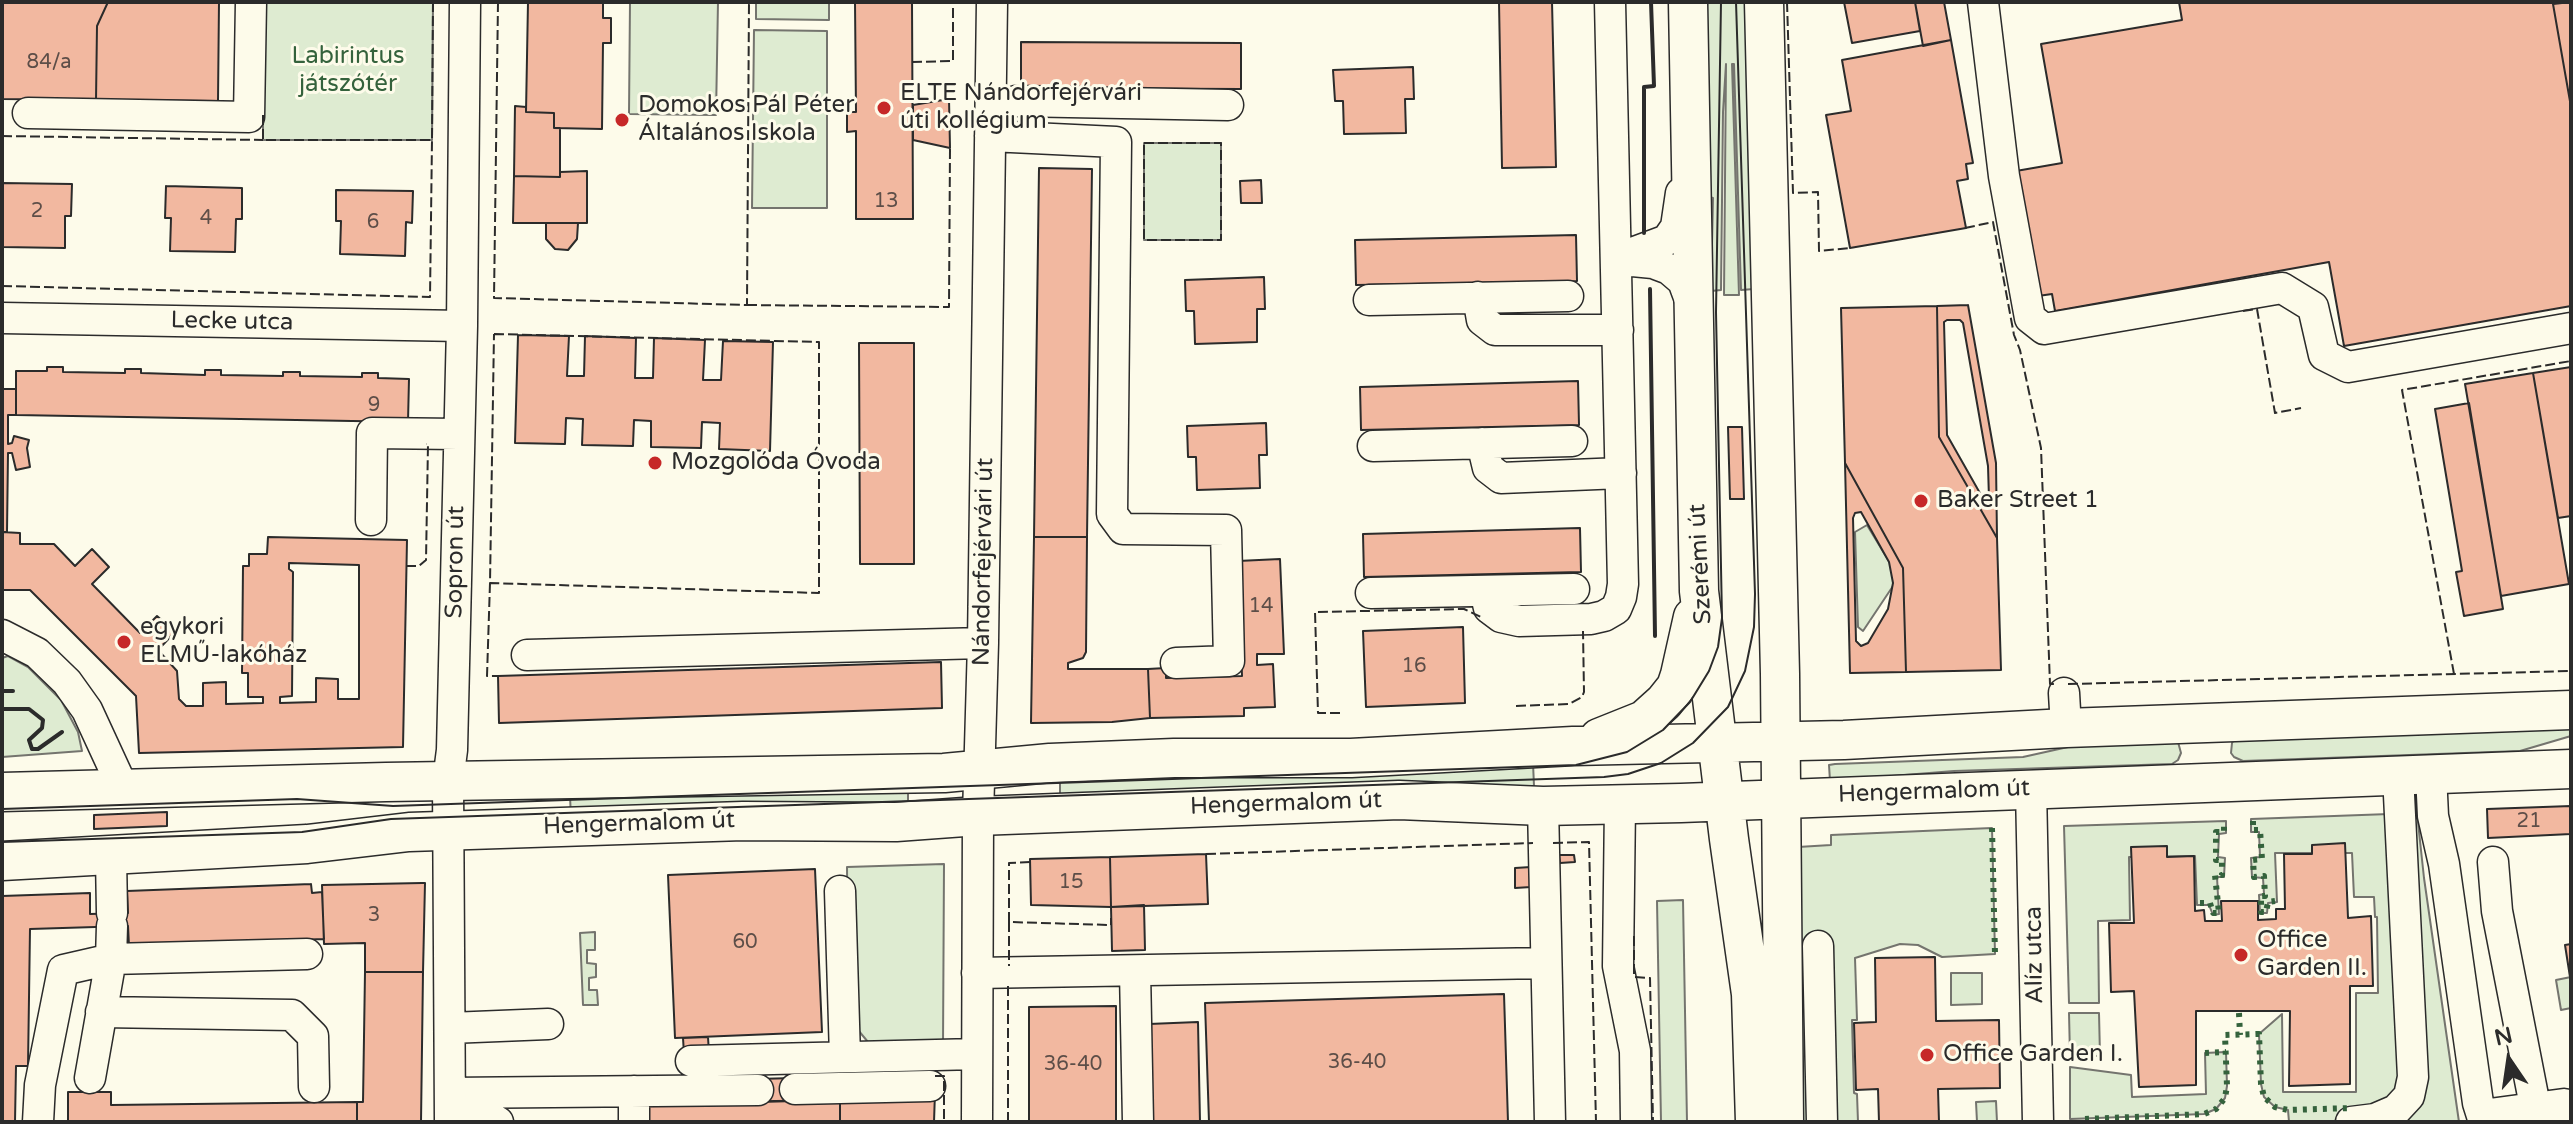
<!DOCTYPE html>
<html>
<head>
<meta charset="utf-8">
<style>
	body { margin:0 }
	#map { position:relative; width:2573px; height:1124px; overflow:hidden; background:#fdfbea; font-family:"Varela Round",sans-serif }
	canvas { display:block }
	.frame { position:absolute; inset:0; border:4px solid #2b2b2b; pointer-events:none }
	.north { position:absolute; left:2469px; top:1020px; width:80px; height:80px; -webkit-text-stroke:6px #fdfbea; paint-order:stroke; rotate:347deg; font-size:22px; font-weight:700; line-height:32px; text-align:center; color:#2b2b2b }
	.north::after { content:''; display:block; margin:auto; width:28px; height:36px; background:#2b2b2b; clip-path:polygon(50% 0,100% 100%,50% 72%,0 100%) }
</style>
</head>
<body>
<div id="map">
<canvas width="2573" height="1124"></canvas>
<div class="frame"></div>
<div class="north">N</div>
</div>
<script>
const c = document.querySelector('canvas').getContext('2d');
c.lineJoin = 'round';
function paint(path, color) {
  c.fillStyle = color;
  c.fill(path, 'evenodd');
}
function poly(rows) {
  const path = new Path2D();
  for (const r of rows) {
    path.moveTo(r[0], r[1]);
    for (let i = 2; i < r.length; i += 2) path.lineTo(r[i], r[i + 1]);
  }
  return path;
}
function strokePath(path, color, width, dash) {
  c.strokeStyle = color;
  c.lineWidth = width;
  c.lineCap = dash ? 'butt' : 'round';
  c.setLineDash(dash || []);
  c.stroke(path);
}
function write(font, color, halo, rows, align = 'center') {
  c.font = font + ' "Varela Round",sans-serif';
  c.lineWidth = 6;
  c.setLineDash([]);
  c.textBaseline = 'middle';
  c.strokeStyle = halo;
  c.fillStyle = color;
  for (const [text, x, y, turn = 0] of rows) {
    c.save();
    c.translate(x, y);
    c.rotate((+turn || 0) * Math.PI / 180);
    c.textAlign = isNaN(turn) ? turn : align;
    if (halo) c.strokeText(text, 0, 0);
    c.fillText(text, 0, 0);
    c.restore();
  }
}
const green = poly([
	[263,2,433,2,432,140,263,140,263,2],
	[630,2,718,2,716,115,629,114,630,2],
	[756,2,829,2,829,20,756,19,756,2],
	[1704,2,1746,2,1754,289,1741,290,1734,64,1732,64,1739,295,1724,295,1726,64,1723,112,1721,290,1711,291,1713,198,1709,197,1704,2],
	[754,30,827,31,827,208,752,208,754,30],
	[1144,143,1221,143,1221,240,1144,240,1144,143],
	[1867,525,1893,568,1895,583,1863,631,1858,627,1855,532,1867,525],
	[8,656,28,667,61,700,78,732,82,751,2,757,2,658,8,656],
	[2571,725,2571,736,2520,751,2243,761,2234,757,2231,753,2232,743,2235,738,2571,725],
	[2178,742,2181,753,2178,760,2172,764,1954,771,1830,781,1829,765,1835,764,2023,757,2077,745,2178,742],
	[1533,763,1534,786,1060,798,1060,777,1533,763],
	[908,786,908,805,571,818,570,796,908,786],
	[2417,813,2424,878,2459,1122,2289,1122,2288,1110,2275,1107,2264,1097,2261,1084,2259,1034,2282,1014,2283,1092,2356,1092,2356,993,2378,993,2377,917,2375,917,2374,897,2354,897,2352,853,2275,853,2277,902,2268,903,2267,913,2260,913,2259,895,2264,894,2263,878,2252,877,2251,858,2260,857,2259,832,2251,832,2251,819,2417,813],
	[2226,821,2226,833,2219,834,2218,857,2225,858,2224,877,2217,877,2219,914,2213,915,2209,905,2197,905,2195,856,2129,857,2130,920,2098,921,2099,1003,2069,1003,2064,826,2226,821],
	[1992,828,1995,954,1942,957,1918,945,1900,944,1855,958,1857,1020,1852,1020,1854,1093,1857,1094,1858,1122,1801,1122,1798,847,1831,845,1831,835,1992,828],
	[944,864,943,1046,868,1042,858,1030,848,967,847,867,944,864],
	[1683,900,1687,1122,1661,1122,1657,901,1683,900],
	[595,932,595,950,587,950,587,963,596,964,596,977,589,978,589,990,597,990,598,1005,583,1005,580,933,595,932],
	[1951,973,1982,973,1982,1004,1951,1005,1951,973],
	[2571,977,2571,1008,2561,1010,2556,980,2571,977],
	[2069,1013,2099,1013,2100,1056,2070,1056,2069,1013],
	[2226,1052,2227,1086,2225,1098,2216,1109,2204,1114,2070,1119,2070,1067,2131,1075,2132,1097,2206,1094,2205,1053,2226,1052],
	[1996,1101,1997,1122,1977,1122,1976,1102,1996,1101]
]);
paint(green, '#deebd1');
strokePath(green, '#74746e', 2);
const building = poly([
	[2,2,108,2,97,26,96,100,2,99,2,2],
	[108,2,219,2,218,101,96,100,97,26,108,2],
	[528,2,603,2,603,18,611,18,611,43,603,43,602,129,554,128,554,113,526,112,528,2],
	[855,2,912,2,913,219,856,219,856,131,847,132,847,112,856,112,855,2],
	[1499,2,1552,2,1556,167,1502,168,1499,2],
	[1844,2,1915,2,1920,31,1852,43,1844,2],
	[1915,2,1944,2,1951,40,1923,46,1915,2],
	[2179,2,2563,2,2553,4,2571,107,2571,306,2344,346,2329,262,2055,311,2052,294,2038,296,2016,171,2062,163,2041,44,2182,20,2179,2],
	[2571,2,2571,107,2553,4,2571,2],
	[1951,40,1973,163,1966,164,1968,179,1957,181,1966,228,1850,248,1826,115,1851,111,1842,60,1951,40],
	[1021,42,1241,43,1241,89,1021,88,1021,42],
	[1413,67,1414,99,1405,99,1406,133,1344,134,1343,101,1335,101,1333,70,1413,67],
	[949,99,950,148,913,140,913,105,949,99],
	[515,106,526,107,526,112,554,113,554,128,560,128,560,177,514,176,515,106],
	[1039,168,1092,169,1087,537,1034,537,1039,168],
	[587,171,587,223,513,223,514,176,560,177,560,172,587,171],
	[1261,180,1262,203,1241,203,1240,181,1261,180],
	[2,183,72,184,71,216,65,216,65,248,2,247,2,183],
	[166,186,242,188,242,219,236,219,235,252,170,251,171,218,165,218,166,186],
	[336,190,413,191,412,223,406,222,405,256,340,254,341,221,336,221,336,190],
	[546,223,578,223,577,239,568,250,555,249,546,239,546,223],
	[1576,235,1577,281,1356,285,1355,240,1576,235],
	[1264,277,1265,309,1257,309,1257,342,1195,344,1194,311,1186,311,1185,280,1264,277],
	[1968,305,1996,463,1997,538,1939,437,1937,306,1968,305],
	[1947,320,1960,320,1963,323,1988,466,1989,499,1985,502,1947,435,1944,322,1947,320],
	[1937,306,1939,437,1997,538,2001,670,1906,672,1903,568,1845,463,1841,308,1937,306],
	[518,335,569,336,567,376,584,376,585,336,636,338,635,378,653,378,654,338,705,340,703,380,721,380,723,341,773,342,770,451,719,449,720,423,702,422,701,448,651,447,651,421,634,420,633,446,582,445,583,419,566,418,565,444,515,443,518,335],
	[859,343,914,343,914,564,860,564,859,343],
	[47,367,63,367,63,372,125,373,125,369,141,369,141,373,205,375,205,370,221,370,221,375,283,376,283,372,300,372,300,376,362,377,362,373,378,373,378,378,409,379,408,422,16,415,16,371,47,371,47,367],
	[2571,367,2571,516,2558,518,2533,373,2571,367],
	[2533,373,2569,584,2501,596,2465,384,2533,373],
	[1578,381,1579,425,1361,430,1360,387,1578,381],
	[2,389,16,389,16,415,8,415,8,444,12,443,14,436,29,440,27,448,30,467,16,470,12,453,8,453,7,532,2,532,2,389],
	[2469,403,2503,609,2464,616,2456,572,2462,571,2435,409,2469,403],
	[1266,423,1267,455,1259,455,1260,488,1197,490,1196,457,1188,457,1187,426,1266,423],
	[1728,427,1742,427,1744,499,1730,499,1728,427],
	[1845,463,1903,568,1906,672,1850,673,1845,463],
	[1861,512,1889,562,1893,583,1888,609,1868,643,1861,646,1856,641,1853,518,1855,513,1861,512],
	[1580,528,1581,572,1364,577,1363,534,1580,528],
	[2,532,20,533,20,544,54,544,75,566,92,549,109,567,92,584,140,633,157,616,175,632,158,650,177,671,179,699,186,706,203,706,203,683,226,682,226,704,263,703,263,697,248,697,248,673,242,673,243,566,249,566,249,554,267,554,268,537,407,540,403,747,139,753,136,696,30,590,2,590,2,532],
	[289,563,359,565,359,699,338,699,338,679,316,678,316,702,280,703,280,697,292,696,293,572,289,569,289,563],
	[1034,537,1087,537,1086,652,1083,658,1068,663,1068,669,1148,669,1150,718,1112,722,1031,723,1034,537],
	[1280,559,1284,654,1257,654,1257,665,1273,664,1275,707,1244,708,1244,716,1150,718,1148,669,1166,668,1166,678,1242,676,1238,561,1280,559],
	[1463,627,1465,703,1366,707,1363,631,1463,627],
	[941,662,942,708,499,723,498,676,941,662],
	[2571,806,2571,834,2488,838,2487,809,2571,806],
	[167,812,167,826,94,829,94,815,167,812],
	[2345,843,2348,918,2371,916,2373,986,2350,986,2350,1084,2289,1086,2290,1011,2196,1011,2196,1085,2139,1087,2134,991,2111,992,2109,923,2134,923,2131,847,2167,846,2167,857,2194,856,2195,911,2204,910,2205,921,2222,921,2221,901,2258,901,2258,920,2276,919,2276,909,2285,909,2284,854,2312,854,2312,845,2345,843],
	[1206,854,1208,904,1111,907,1110,857,1206,854],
	[1559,855,1574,855,1575,862,1560,863,1559,855],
	[1110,857,1111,907,1031,905,1030,859,1110,857],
	[1531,867,1531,887,1515,888,1515,868,1531,867],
	[815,869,822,1032,675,1038,668,875,815,869],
	[422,883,425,883,423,972,365,972,365,943,324,944,322,885,422,883],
	[311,884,312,893,322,892,324,939,129,946,128,926,30,929,28,1066,16,1066,15,1122,2,1122,2,896,90,893,90,914,128,913,127,891,311,884],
	[1144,905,1145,950,1112,951,1111,907,1144,905],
	[2571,944,2571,977,2570,977,2565,945,2571,944],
	[1935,957,1936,1021,1999,1020,2000,1088,1938,1089,1939,1122,1879,1122,1878,1089,1856,1090,1854,1023,1876,1022,1875,958,1935,957],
	[365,972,423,972,421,1122,357,1122,357,1102,363,1102,365,972],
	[1504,994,1508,1122,1209,1122,1205,1003,1504,994],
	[1116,1006,1116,1122,1029,1122,1029,1007,1116,1006],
	[1198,1022,1200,1122,1152,1122,1149,1024,1198,1022],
	[708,1037,709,1053,684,1054,683,1038,708,1037],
	[794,1078,795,1101,759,1102,757,1079,794,1078],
	[68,1092,111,1092,111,1105,357,1102,357,1122,68,1122,68,1092],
	[935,1092,934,1122,840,1122,840,1096,935,1092],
	[840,1100,840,1122,647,1122,647,1103,840,1100]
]);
paint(building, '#f2b8a0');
strokePath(building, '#2b2b2b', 2);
const minor = poly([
	[1983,2,2004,176,2030,318,2044,329,2282,288,2313,307,2324,355,2348,367,2571,328],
	[1016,101,1228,105],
	[28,113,249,117,251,2],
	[990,136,1116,142,1112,514,1123,529,1226,530,1229,661,1176,663],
	[1616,259,1667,240,1676,227,1681,193],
	[1622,260,1653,263,1669,269,1683,281,1693,308],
	[1478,297,1482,320,1495,330,1618,330],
	[1369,300,1568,296],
	[2,318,462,326],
	[1482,443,1488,468,1501,478,1621,473],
	[1373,446,1572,441],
	[371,520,372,433,458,434],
	[1485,591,1489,608,1501,617,1519,621,1591,619,1604,616,1616,609,1621,597,1623,584,1610,2],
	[1371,593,1574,589],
	[2,635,37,653,67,682,87,710,123,788],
	[527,655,983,643],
	[2064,693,2066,728],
	[2431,774,2433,816,2444,864,2478,1103,2484,1122],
	[2031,789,2038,1122],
	[1620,804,1618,966,1635,1051,1636,1122],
	[1543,806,1550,1122],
	[111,857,112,913],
	[2493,862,2497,911,2535,1106],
	[840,891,845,1057],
	[1818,946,1822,1122],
	[1135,971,1138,1122],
	[977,973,1546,963],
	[101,1012,292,1015,313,1036,314,1087],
	[450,1028,548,1024],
	[691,1061,977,1054],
	[90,1078,111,959,112,926],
	[795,1089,930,1086],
	[450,1093,758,1090],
	[450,1114,483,1114,498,1122],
	[2482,1115,2564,1104,2567,1122],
	[38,1122,40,1085,63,970,111,959,307,954],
	[450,1122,448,781,452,750,462,326,465,2],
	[634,1122,634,1091],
	[977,1122,978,816,983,643,992,2],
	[2351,1122,2375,1119,2396,1110,2409,1096,2413,1077,2398,775]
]);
const major = poly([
	[1688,2,1699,591,1729,839,1751,994,1755,1122],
	[1764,2,1780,674,1784,1122],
	[1599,738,1644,720,1664,702,1676,687,1680,675,1693,617],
	[2,792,386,782,944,773,1050,763,1174,758,1351,758,1573,746,1844,740,2066,728,2571,710],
	[2,861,307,844,409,832,500,829,743,821,896,822,978,816,1399,800,1543,806,1681,803,2571,769]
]);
strokePath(minor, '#2b2b2b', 33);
strokePath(major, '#2b2b2b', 41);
strokePath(minor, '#fdfbea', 30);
strokePath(major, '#fdfbea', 38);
strokePath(poly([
	[2,809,297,799,393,806,1576,765,1627,752,1663,730,1690,702,1709,671,1718,647,1722,618,1716,312,1721,2],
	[2,842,302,832,391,819,1604,777,1628,774,1661,763,1693,743,1728,707,1745,671,1754,627,1755,594,1736,2]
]), '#2b2b2b', 2);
strokePath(poly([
	[2253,821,2253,830,2260,830,2262,859,2253,860,2254,877,2264,876,2265,896,2261,896,2261,912,2266,912,2268,902,2275,901],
	[1992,828,1995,954],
	[2200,903,2210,903,2213,913,2219,913,2215,875,2222,875,2222,860,2216,860,2216,832,2224,832,2224,822],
	[2239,1013,2240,1035],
	[2205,1053,2226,1052],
	[2085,1119,2204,1114,2216,1109,2225,1098,2227,1086,2225,1035,2259,1034,2261,1084,2264,1097,2275,1107,2288,1110,2351,1108]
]), '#34623c', 6, [4, 6]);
strokePath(poly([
	[498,2,494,298,747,305,749,2],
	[1787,2,1793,193,1818,192,1819,251,1850,248],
	[912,62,953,61,953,2],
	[263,115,263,140,432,140,433,2],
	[2,136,263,140],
	[1144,143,1221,143,1221,240,1144,240,1144,143],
	[1965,228,1993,222,2014,335,2020,350,2041,448,2050,684,2056,684],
	[2,286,430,297,432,140],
	[747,305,949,307,950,148],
	[2243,311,2257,309,2275,413,2301,408],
	[494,334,819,342,819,593,490,583,494,334],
	[406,566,419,566,426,560,428,444,426,444],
	[490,583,487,676,498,676],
	[2454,674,2402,390,2571,361],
	[2068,684,2571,671],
	[1516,706,1569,704,1582,697,1584,692,1583,631],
	[1340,713,1318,713,1315,612,1464,609,1481,617],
	[1553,843,1589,842,1596,1122],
	[1206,854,1533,843],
	[1030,862,1009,863,1009,922,1111,925,1111,918],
	[1009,922,1009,966],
	[1634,936,1634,977,1650,978,1653,1122],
	[935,1076,944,1076,944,1122],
	[1008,1122,1008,982]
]), '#2b2b2b', 2, [10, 4]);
strokePath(poly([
	[1644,233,1644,87,1654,86,1651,2],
	[1650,289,1655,636],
	[2,691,13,691],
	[2,709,29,709,43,720,42,728,29,740,32,749,38,749,62,732]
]), '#2b2b2b', 4);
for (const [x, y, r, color] of [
	[884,108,8,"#c62828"],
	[622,120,8,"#c62828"],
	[655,463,8,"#c62828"],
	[1921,501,8,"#c62828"],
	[124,642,8,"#c62828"],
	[2241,955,8,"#c62828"],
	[1927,1055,8,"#c62828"]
]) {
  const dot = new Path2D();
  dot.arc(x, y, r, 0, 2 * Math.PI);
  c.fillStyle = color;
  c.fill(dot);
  strokePath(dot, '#fdfbea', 3);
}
write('20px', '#5d4e48', null, [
	["84/a",49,63],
	["13",886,202],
	["2",37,212],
	["4",206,219],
	["6",373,223],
	["9",374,406],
	["14",1261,607],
	["16",1414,667],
	["21",2529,822],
	["15",1071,883],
	["3",374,916],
	["60",745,943],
	["36-40",1357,1063],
	["36-40",1073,1065]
]);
write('24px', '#34623c', '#fdfbea', [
	["Labirintus",348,57],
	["játszótér",348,85]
]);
write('24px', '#2b2b2b', '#fdfbea', [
	["ELTE Nándorfejérvári",900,94],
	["úti kollégium",900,122],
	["Domokos Pál Péter",638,106],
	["Általános Iskola",638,134],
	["Mozgolóda Óvoda",671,463],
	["Baker Street 1",1937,501],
	["egykori",140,628],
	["ELMŰ-lakóház",140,656],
	["Office",2257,941],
	["Garden II.",2257,969],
	["Office Garden I.",1943,1055]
], 'left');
write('24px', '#2b2b2b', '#fdfbea', [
	["Lecke utca",232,322,1],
	["Sopron út",456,562,-89],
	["Nándorfejérvári út",984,562,-89],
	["Szerémi út",1701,564,-93],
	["Hengermalom út",1934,792,-2],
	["Hengermalom út",1286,804,-2],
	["Hengermalom út",639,824,-2],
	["Alíz utca",2035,955,-91]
]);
</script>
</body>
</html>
